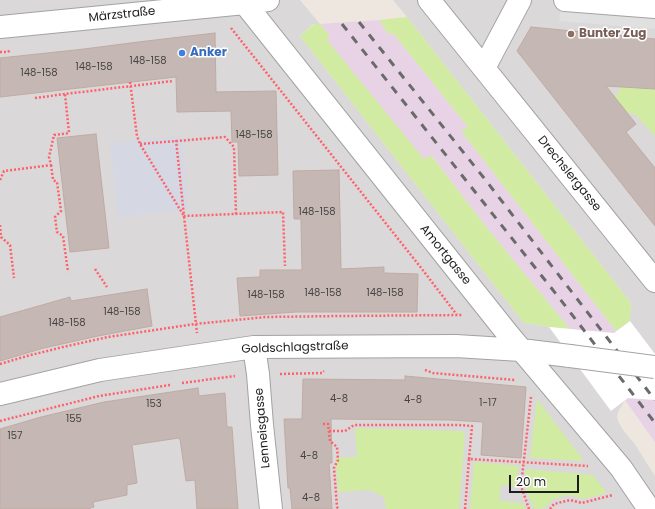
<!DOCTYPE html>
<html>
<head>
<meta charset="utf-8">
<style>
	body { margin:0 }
	#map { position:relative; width:655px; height:509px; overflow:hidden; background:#eee7e0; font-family:Poppins,sans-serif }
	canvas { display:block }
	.scale { position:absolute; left:509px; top:475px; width:70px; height:18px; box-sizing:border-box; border:2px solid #1c1c1c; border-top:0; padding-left:5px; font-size:12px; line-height:14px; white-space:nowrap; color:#1c1c1c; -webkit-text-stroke:3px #fff; paint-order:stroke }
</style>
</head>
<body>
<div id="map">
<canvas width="655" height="509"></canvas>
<div class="scale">20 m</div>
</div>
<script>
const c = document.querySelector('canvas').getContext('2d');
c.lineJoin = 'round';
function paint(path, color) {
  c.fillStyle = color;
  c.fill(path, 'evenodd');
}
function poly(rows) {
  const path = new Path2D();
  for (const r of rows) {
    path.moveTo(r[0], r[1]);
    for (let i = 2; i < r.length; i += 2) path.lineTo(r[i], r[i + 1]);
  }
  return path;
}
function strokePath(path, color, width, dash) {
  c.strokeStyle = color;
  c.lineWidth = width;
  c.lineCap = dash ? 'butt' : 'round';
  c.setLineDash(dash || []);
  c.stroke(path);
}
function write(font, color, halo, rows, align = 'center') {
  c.font = font + ' Poppins,sans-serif';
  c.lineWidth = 3;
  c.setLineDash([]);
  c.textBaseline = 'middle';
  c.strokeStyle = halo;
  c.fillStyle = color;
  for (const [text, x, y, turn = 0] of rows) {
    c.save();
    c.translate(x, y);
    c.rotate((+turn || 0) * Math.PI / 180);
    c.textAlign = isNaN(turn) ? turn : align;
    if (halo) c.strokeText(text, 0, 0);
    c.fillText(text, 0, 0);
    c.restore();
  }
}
paint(poly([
	[0,0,300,0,320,24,313,24,300,36,524,323,546,326,549,327,625,400,619,410,617,416,618,421,623,430,634,443,655,476,655,509,0,509],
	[393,0,655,0,655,378,616,331,630,318,631,303,407,17]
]), '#dad8d9');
paint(poly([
	[379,20,389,35,392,32,468,127,462,132,616,331,655,378,655,442,625,400,570,329,487,228,432,156,424,160,326,40,330,36,320,24]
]), '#e7d2e6');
paint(poly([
	[407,17,631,303,630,321,616,331,461,131,468,127,392,32,389,35,379,20],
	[314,24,320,24,330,36,327,40,424,159,431,155,487,228,570,329,549,327,546,326,524,323,300,36],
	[620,78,655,89,655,136,635,114,627,113,603,103,619,93],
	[537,399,584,461,530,458],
	[355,428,462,431,465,434,459,509,386,509,384,497,370,490,338,492,336,458,357,457],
	[474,462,519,466,516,486,501,485,499,500,524,504,525,509,470,509],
	[526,469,593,475,607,493,583,499,570,495,553,499,545,508,534,509,524,485]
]), '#d2eba3');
paint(poly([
	[561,8,655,17,655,29,559,21]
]), '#e0e0e0');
paint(poly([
	[182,136,189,209,118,217,110,143]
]), '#d5d7e3');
paint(poly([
	[630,321,655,354,655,400,628,398,611,411,549,327,614,333]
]), '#fff');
const building = poly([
	[531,27,655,39,655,89,606,86,636,124,626,132,655,168,655,226,517,51,531,27],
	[215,33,216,92,276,91,278,175,239,176,238,142,232,142,231,111,177,112,176,77,0,97,0,58,84,49,138,42,215,33],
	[96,134,109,248,70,252,57,138,96,134],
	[339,170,341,269,384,267,384,273,418,274,417,312,296,312,240,316,237,278,260,277,260,270,302,270,301,219,294,219,293,171,339,170],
	[147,289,152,326,98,336,44,348,0,361,0,317,70,297,71,301,147,289],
	[405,376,526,387,521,458,481,455,483,422,450,420,331,419,332,463,329,463,332,509,292,509,290,488,288,488,284,419,302,419,303,379,405,380,405,376],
	[198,388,199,396,225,393,227,427,232,427,238,509,197,509,195,480,186,481,180,439,179,439,179,438,132,445,137,483,127,485,127,495,93,502,94,507,90,508,90,509,0,509,0,429,41,417,104,402,198,388]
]);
paint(building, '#c5b8b4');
strokePath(building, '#c0aba2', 1);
const minor = poly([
	[242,0,508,334,621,468,649,509],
	[429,0,655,281],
	[565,0,655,7],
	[0,27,245,3,268,0],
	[484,68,520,0],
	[254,347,258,374,262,425,271,509],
	[0,394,100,370,254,347,456,346,521,350,570,356]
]);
strokePath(minor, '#a3a3a3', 24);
strokePath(poly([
	[231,28,422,269,457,315],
	[0,52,8,52,10,50],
	[130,82,137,136,140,144,184,216,197,333],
	[35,98,65,94],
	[176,140,184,216,283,212,285,266],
	[140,144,225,137,234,147,236,214],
	[51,165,53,180,57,182,61,211,55,217,57,232,63,236,68,272],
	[0,180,4,171,51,165,49,157,54,135,69,133,65,94,173,81],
	[0,225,1,237,10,245,14,278],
	[95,269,107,287],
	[0,364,27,356,63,347,108,337,195,324,266,317,340,316,463,315],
	[425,370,433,373,515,380],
	[280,374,322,373,324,371],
	[182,383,235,376],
	[0,421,99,396,170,385],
	[323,424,328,424,330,441,337,447,338,460,334,468,337,507,339,509],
	[329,431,345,431,354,425,459,425,472,426,469,459],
	[465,509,469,459,588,466],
	[529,509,521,486,531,397],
	[550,509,554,504,570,500,582,503,613,495]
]), '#ff6069', 2.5, [2, 2]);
strokePath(minor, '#fff', 22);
strokePath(poly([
	[359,22,484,178,655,400],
	[342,24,560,299,655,423]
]), '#6a6a6a', 3, [8, 8]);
const minorBridge = poly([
	[570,356,655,367]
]);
strokePath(minorBridge, '#a3a3a3', 24, []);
strokePath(minorBridge, '#fff', 22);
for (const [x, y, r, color] of [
	[571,34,4,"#8d6e63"],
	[182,53,4,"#3f7fe0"]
]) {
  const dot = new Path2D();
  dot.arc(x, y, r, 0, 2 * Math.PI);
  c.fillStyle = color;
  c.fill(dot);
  strokePath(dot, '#fff', 1.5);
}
write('10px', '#464342', null, [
	["148-158",148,61],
	["148-158",94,67],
	["148-158",39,73],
	["148-158",254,135],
	["148-158",317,212],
	["148-158",323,293],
	["148-158",385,293],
	["148-158",266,295],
	["148-158",122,312],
	["148-158",67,323],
	["4-8",339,399],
	["4-8",413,400],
	["1-17",488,403],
	["153",154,404],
	["155",74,419],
	["157",15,436],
	["4-8",309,456],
	["4-8",311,498]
]);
write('12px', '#1c1c1c', '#fff', [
	["Märzstraße",122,15,-6],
	["Drechslergasse",569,174,51],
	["Amortgasse",445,255,51],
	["Goldschlagstraße",295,348,-2],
	["Lenneisgasse",263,428,-95]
]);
write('bold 12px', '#785e54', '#fff', [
	["Bunter Zug",579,34]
], 'left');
write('bold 12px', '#366cbe', '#fff', [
	["Anker",190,53]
], 'left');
</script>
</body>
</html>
